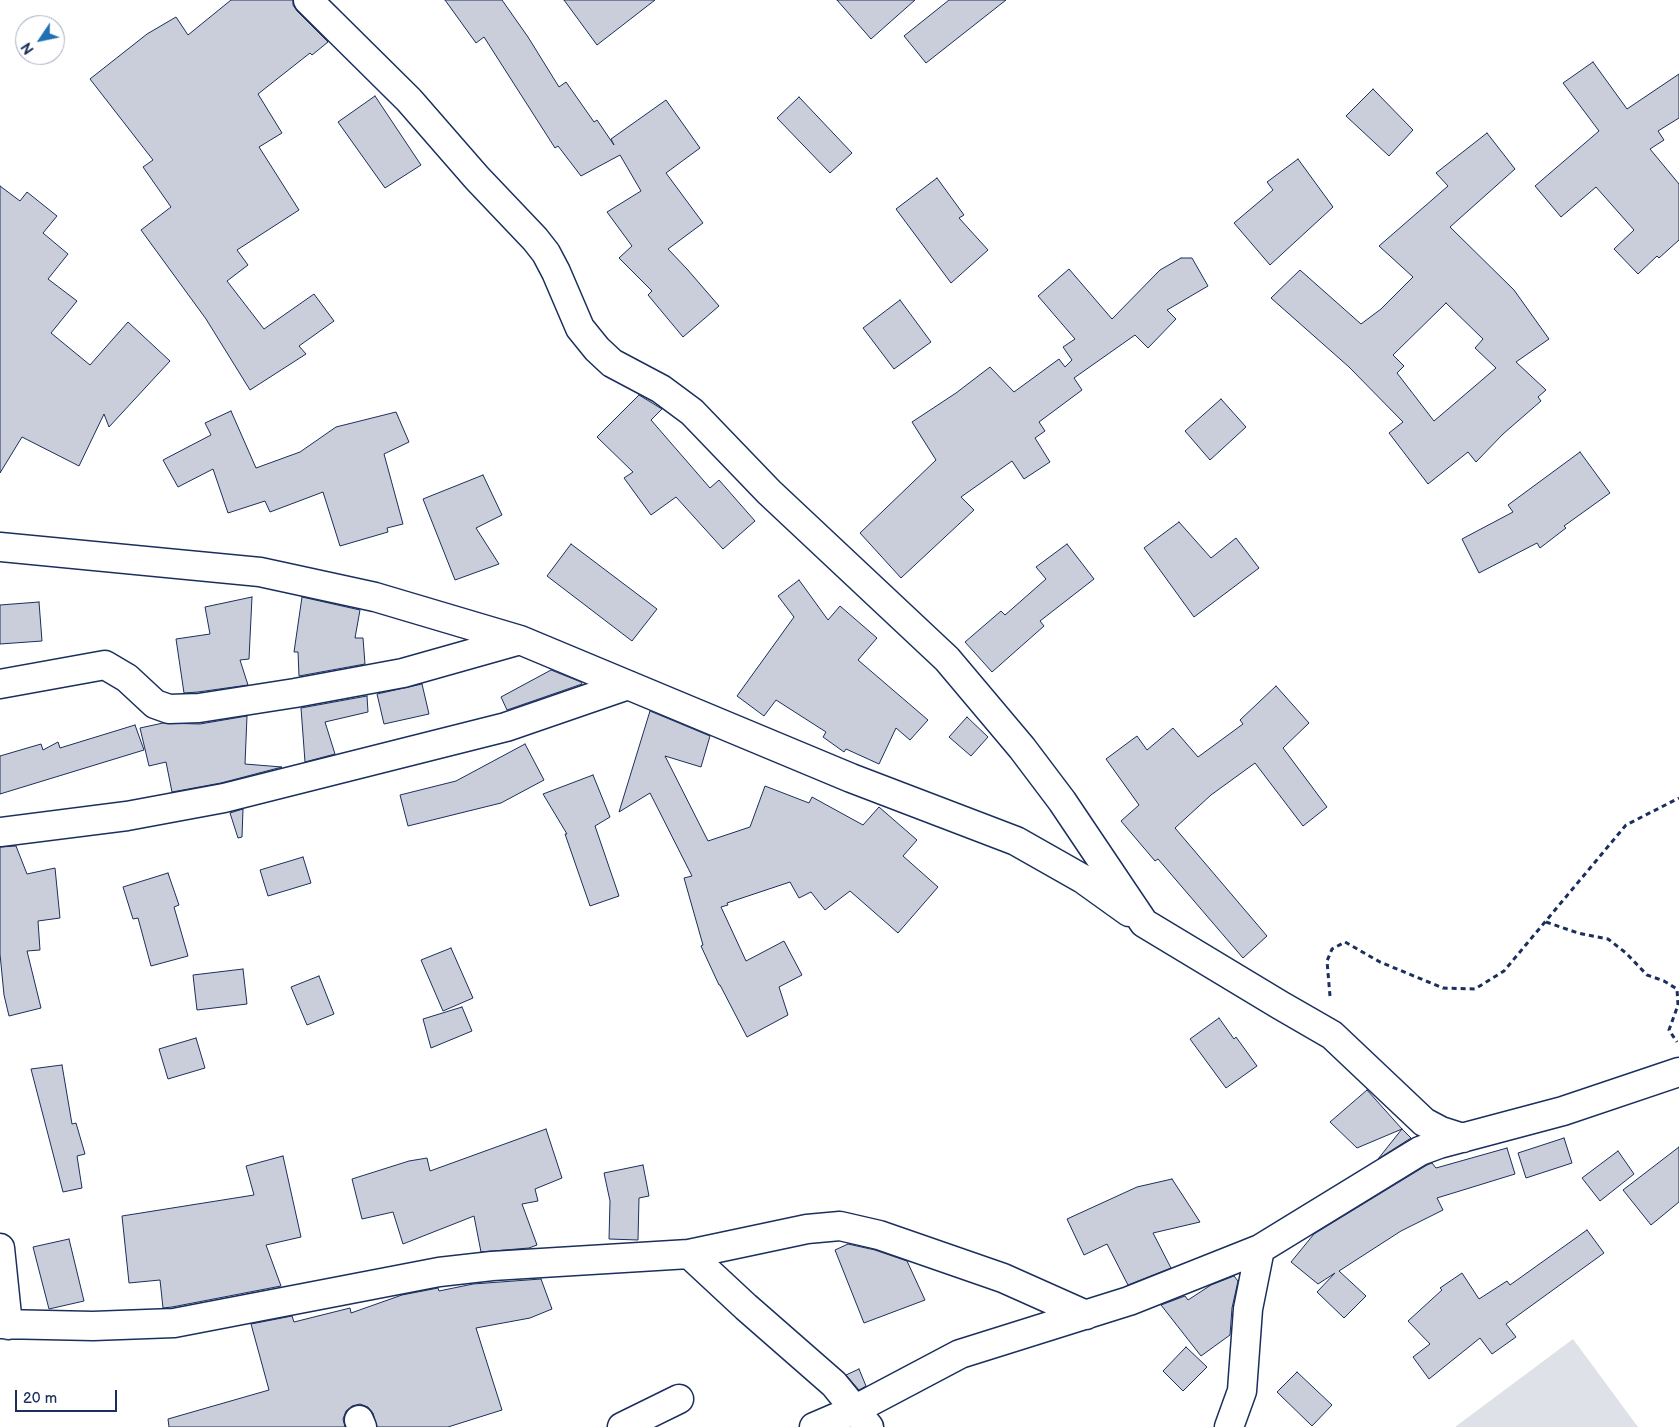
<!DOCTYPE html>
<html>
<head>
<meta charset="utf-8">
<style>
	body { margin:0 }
	#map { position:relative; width:1679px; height:1427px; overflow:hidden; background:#fff; font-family:"Balsamiq Sans",sans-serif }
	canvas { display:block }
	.north { position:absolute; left:15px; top:15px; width:50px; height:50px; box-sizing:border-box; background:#fff; border:1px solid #a4acbf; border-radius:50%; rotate:236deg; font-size:14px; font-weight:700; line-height:20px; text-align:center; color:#1b2f5e }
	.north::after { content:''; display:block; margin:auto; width:18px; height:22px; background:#1f6fb2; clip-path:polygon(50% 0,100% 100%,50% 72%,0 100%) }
	.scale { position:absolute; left:15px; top:1390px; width:102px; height:22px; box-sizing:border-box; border:2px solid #1b2f5e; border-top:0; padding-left:6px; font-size:15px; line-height:18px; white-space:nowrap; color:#1b2f5e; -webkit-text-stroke:4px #fff; paint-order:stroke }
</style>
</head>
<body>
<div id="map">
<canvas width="1679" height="1427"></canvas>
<div class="north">N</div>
<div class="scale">20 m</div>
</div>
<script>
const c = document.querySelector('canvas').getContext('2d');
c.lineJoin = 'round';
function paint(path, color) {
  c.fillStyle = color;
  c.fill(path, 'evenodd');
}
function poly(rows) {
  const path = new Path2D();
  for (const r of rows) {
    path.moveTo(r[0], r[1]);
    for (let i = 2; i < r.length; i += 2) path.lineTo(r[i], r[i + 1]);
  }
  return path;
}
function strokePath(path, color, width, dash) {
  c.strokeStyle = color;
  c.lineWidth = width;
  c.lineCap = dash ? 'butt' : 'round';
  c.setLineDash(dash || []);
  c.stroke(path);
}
paint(poly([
	[1573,1339,1638,1427,1455,1427]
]), '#dee1e7');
const building = poly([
	[231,0,293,0,293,5,297,11,328,42,312,55,310,53,258,94,282,133,259,147,299,210,237,250,248,265,227,281,264,329,314,294,334,321,299,346,306,354,250,390,206,319,141,230,171,207,143,167,153,160,90,79,147,34,176,17,188,35,231,0],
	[445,0,502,0,528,37,559,87,566,82,594,122,597,120,614,145,611,139,666,100,700,148,666,173,703,223,668,249,687,269,719,306,683,337,648,295,652,291,619,258,632,246,607,212,641,191,620,155,581,176,558,146,555,148,484,37,476,43,445,0],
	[564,0,655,0,597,45,564,0],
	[837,0,915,0,871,39,837,0],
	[949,0,1006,0,926,63,904,36,949,0],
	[1593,62,1627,109,1679,74,1679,118,1658,131,1664,140,1650,149,1679,184,1679,240,1659,258,1657,256,1638,274,1614,249,1634,230,1596,187,1561,217,1535,186,1599,131,1563,83,1593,62],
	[1373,89,1413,130,1389,156,1346,116,1373,89],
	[375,96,421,165,385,188,338,122,375,96],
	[799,97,852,153,830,173,777,118,799,97],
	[1487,133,1515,169,1450,227,1514,290,1549,339,1516,362,1546,390,1538,397,1541,401,1503,434,1476,462,1468,452,1428,484,1389,433,1403,422,1349,367,1271,298,1300,270,1361,324,1381,309,1413,277,1379,246,1448,186,1436,173,1487,133],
	[1446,303,1483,339,1475,348,1496,368,1434,421,1397,373,1404,366,1393,355,1446,303],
	[1298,159,1333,207,1270,265,1234,223,1273,190,1267,182,1298,159],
	[937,178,964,215,959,218,988,250,951,283,896,209,937,178],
	[0,186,20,201,27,192,57,216,43,233,68,254,48,279,77,301,51,333,90,365,128,322,170,361,109,427,104,414,79,466,22,437,0,473,0,186],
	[1181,258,1192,258,1208,286,1167,310,1176,319,1148,348,1135,335,1074,378,1082,390,1039,422,1045,431,1035,438,1050,462,1024,479,1012,461,961,497,974,510,901,578,860,533,936,460,912,422,956,393,990,367,1014,392,1059,359,1065,367,1072,360,1063,347,1075,339,1038,296,1069,269,1112,319,1160,270,1181,258],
	[900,300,931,342,894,369,863,328,900,300],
	[639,395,662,409,651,420,710,488,719,480,755,521,723,549,676,497,651,515,624,478,633,472,597,437,639,395],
	[1221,399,1246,427,1210,460,1185,431,1221,399],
	[231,411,256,468,300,452,336,427,396,412,409,442,384,454,403,524,387,528,388,532,340,546,323,492,270,512,265,501,228,513,213,469,178,487,163,460,211,435,205,423,231,411],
	[1580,452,1610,493,1564,526,1566,528,1540,548,1537,543,1479,573,1462,539,1513,512,1508,505,1580,452],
	[483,475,502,515,476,528,499,564,455,580,423,499,483,475],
	[1179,522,1211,558,1236,538,1259,568,1194,617,1144,548,1179,522],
	[571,544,657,609,632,641,547,576,571,544],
	[1067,544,1094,579,1040,621,1044,626,992,672,965,642,1001,611,1005,615,1046,579,1036,567,1067,544],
	[799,580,828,620,840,606,877,638,858,660,928,720,910,740,896,728,879,764,846,749,844,752,823,737,826,732,776,700,764,716,737,696,794,617,778,596,799,580],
	[252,597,249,659,240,660,248,685,198,692,184,693,176,639,210,634,205,607,252,597],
	[302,597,360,610,355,638,363,638,365,664,299,676,298,652,294,652,302,597],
	[39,602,42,641,0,644,0,605,39,602],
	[551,670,581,682,582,684,507,710,501,697,551,670],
	[422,684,429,714,384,724,377,694,422,684],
	[1276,686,1309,723,1283,748,1327,807,1303,826,1255,763,1211,795,1175,828,1267,936,1243,958,1158,859,1155,861,1121,821,1139,805,1106,759,1137,736,1147,750,1173,728,1198,757,1243,724,1240,720,1276,686],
	[367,696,368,712,325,722,335,754,305,762,301,708,367,696],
	[650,711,710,736,701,767,665,756,708,841,750,827,765,786,809,803,812,797,863,825,879,807,917,840,903,856,938,887,898,933,850,891,825,910,811,892,799,898,790,882,727,903,728,905,721,907,746,961,784,941,802,975,779,987,788,1015,747,1037,720,985,719,985,701,946,703,945,684,878,692,876,650,793,619,812,650,711],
	[247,716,245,764,282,767,221,783,172,792,166,762,149,766,140,728,163,723,200,724,247,716],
	[967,717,988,737,971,756,949,737,967,717],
	[135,725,144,750,0,794,0,756,41,744,43,750,58,742,60,748,135,725],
	[525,744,544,780,501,803,408,826,400,795,456,781,525,744],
	[593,775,610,817,595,826,619,896,590,906,565,834,567,834,543,794,593,775],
	[243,809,242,837,238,838,230,813,243,809],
	[16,846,27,874,55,868,60,918,38,921,40,950,27,951,41,1008,9,1016,4,995,0,954,0,847,16,846],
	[303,857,311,883,268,896,260,870,303,857],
	[168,873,179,905,174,907,188,956,151,966,138,918,133,919,123,887,168,873],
	[451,948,473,998,443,1011,421,960,451,948],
	[243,969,247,1004,197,1010,193,975,243,969],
	[319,976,334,1014,307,1025,291,987,319,976],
	[462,1007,472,1031,431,1048,423,1019,462,1007],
	[1219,1018,1234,1039,1236,1037,1257,1066,1226,1088,1190,1039,1219,1018],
	[196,1038,205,1068,168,1079,159,1049,196,1038],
	[62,1065,72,1124,76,1123,85,1154,77,1156,82,1188,63,1192,31,1069,62,1065],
	[1367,1090,1402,1129,1357,1148,1330,1122,1367,1090],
	[546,1129,562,1178,535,1189,538,1201,522,1204,537,1245,529,1248,481,1252,474,1216,403,1244,393,1212,362,1219,352,1179,409,1161,427,1158,430,1171,546,1129],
	[1402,1129,1411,1138,1378,1159,1402,1129],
	[1564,1138,1572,1163,1526,1178,1518,1153,1564,1138],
	[1679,1147,1679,1202,1651,1225,1623,1190,1679,1147],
	[1507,1148,1515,1174,1437,1198,1443,1210,1401,1231,1339,1271,1366,1296,1344,1318,1317,1292,1335,1273,1318,1284,1291,1262,1314,1234,1427,1165,1432,1163,1436,1168,1507,1148],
	[1618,1151,1634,1174,1600,1201,1582,1178,1618,1151],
	[283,1156,301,1237,266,1245,281,1286,172,1307,163,1308,160,1280,129,1283,122,1216,254,1195,246,1166,283,1156],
	[643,1165,649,1196,639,1198,638,1240,609,1239,610,1201,604,1173,643,1165],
	[1172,1179,1200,1222,1153,1233,1171,1268,1128,1285,1107,1244,1084,1255,1067,1219,1137,1187,1172,1179],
	[1587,1230,1604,1253,1506,1324,1516,1337,1492,1354,1480,1338,1429,1379,1413,1357,1430,1344,1408,1321,1442,1290,1440,1288,1462,1273,1479,1299,1507,1281,1510,1285,1587,1230],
	[69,1239,84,1301,49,1309,33,1247,69,1239],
	[848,1244,875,1250,907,1261,925,1300,864,1323,835,1250,848,1244],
	[1234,1276,1238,1281,1232,1308,1230,1335,1201,1356,1161,1305,1185,1296,1188,1300,1211,1285,1234,1276],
	[541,1279,552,1309,530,1318,476,1328,502,1410,448,1427,377,1427,373,1413,368,1407,360,1404,352,1406,346,1411,343,1419,345,1427,169,1427,168,1419,269,1390,251,1324,292,1316,294,1322,350,1308,351,1313,402,1295,438,1288,439,1291,473,1284,541,1279],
	[1186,1347,1207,1367,1183,1391,1163,1371,1186,1347],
	[859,1369,866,1386,859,1390,846,1375,859,1369],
	[1297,1372,1332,1405,1312,1426,1277,1392,1297,1372]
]);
paint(building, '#caceda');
strokePath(building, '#1b2f5e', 1);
const minor = poly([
	[308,0,409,100,477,178,535,239,546,253,556,272,580,328,597,349,612,363,661,389,692,412,769,492,947,659,1022,748,1062,801,1144,923,1280,1005,1332,1035,1424,1122,1441,1131,1463,1138],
	[0,547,260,572,375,597,520,640,851,778,1016,841,1083,879,1129,912],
	[0,684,105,665,127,678,155,704,169,709,199,708,295,693,403,673,520,640],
	[0,832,127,816,224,798,506,727,628,685],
	[0,1248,8,1325],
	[689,1254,746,1307,834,1384,869,1427],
	[0,1324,93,1326,174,1323,439,1272,492,1266,689,1254,807,1229,840,1226,879,1235,1003,1278,1086,1315],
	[359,1420,362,1427],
	[622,1427,679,1399],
	[814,1427,856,1409,960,1354,1129,1301,1260,1249,1420,1151,1439,1144,1563,1111,1679,1072],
	[1229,1427,1242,1391,1248,1309,1260,1249]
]);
strokePath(minor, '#1b2f5e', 31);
strokePath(poly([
	[1546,922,1578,933,1608,939,1626,953,1647,975,1664,981,1677,989,1678,1005,1669,1030,1677,1042],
	[1330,996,1327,961,1332,949,1345,942,1380,962,1443,988,1475,989,1504,971,1626,825,1679,798]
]), '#1b2f5e', 3, [5, 4]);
strokePath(minor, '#fff', 28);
</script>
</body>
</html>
